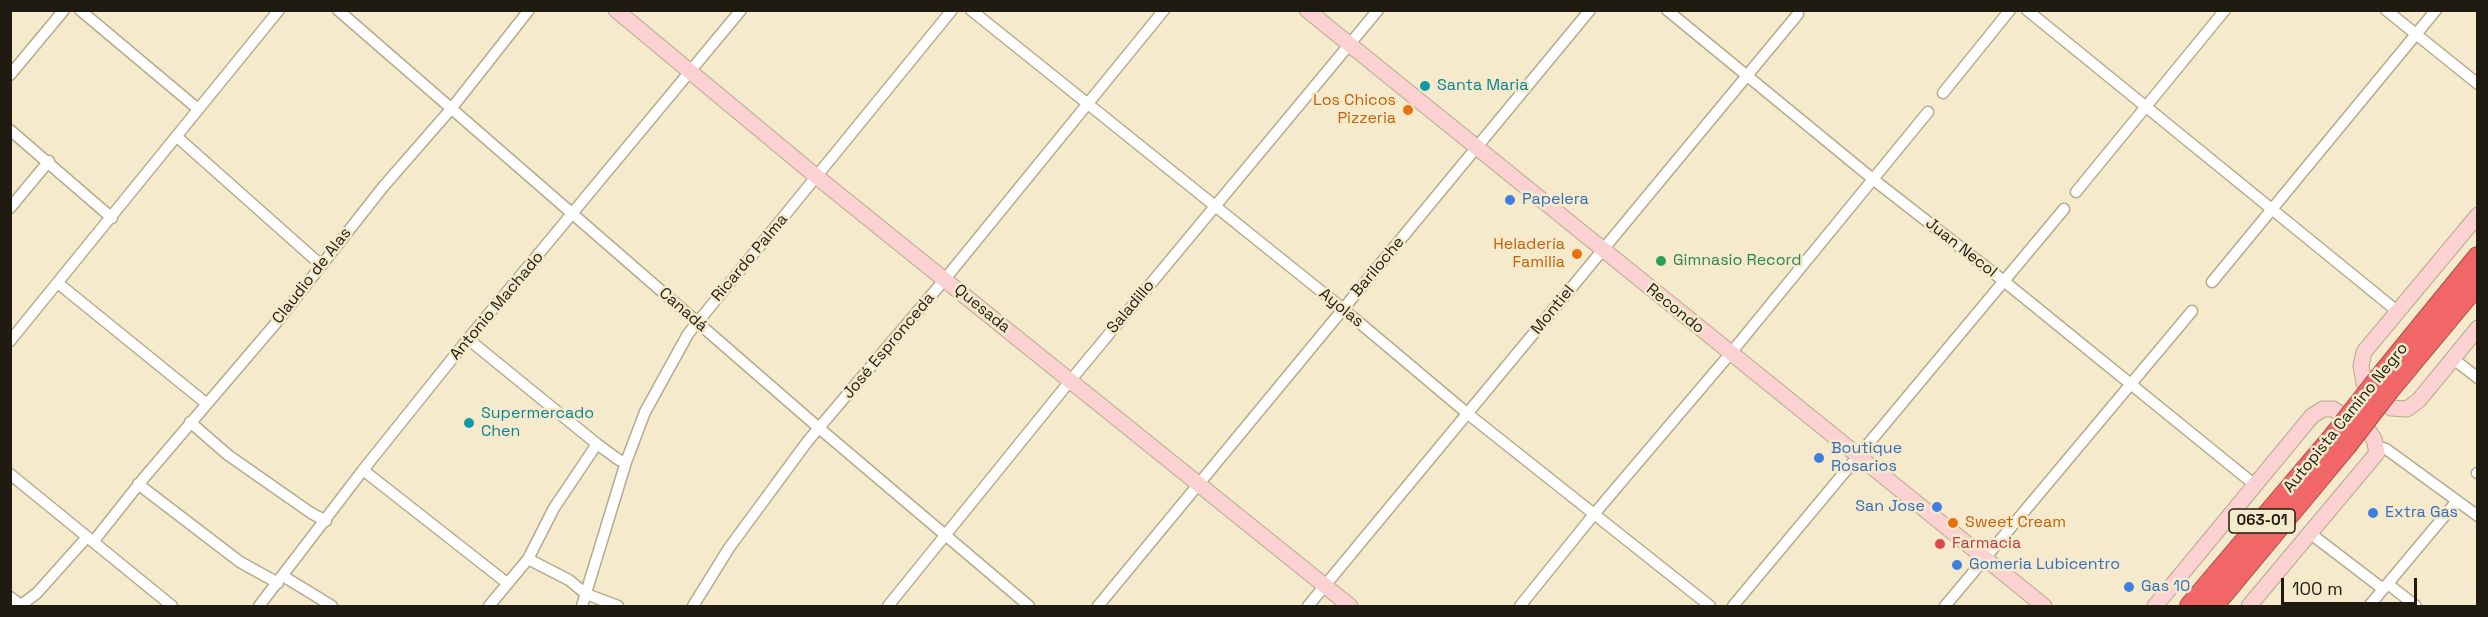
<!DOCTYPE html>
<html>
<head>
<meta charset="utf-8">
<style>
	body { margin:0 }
	#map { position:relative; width:2488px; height:617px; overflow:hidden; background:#f5ebcc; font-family:"Space Grotesk",sans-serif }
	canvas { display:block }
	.frame { position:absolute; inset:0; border:12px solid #1f1b10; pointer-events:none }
	.scale { position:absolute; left:2281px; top:578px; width:136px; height:27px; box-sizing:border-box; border:3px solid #1f1b10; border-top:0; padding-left:8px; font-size:18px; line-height:21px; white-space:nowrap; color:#1f1b10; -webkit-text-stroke:4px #f5ebcc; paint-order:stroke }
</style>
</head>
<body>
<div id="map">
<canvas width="2488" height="617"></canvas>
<div class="frame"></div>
<div class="scale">100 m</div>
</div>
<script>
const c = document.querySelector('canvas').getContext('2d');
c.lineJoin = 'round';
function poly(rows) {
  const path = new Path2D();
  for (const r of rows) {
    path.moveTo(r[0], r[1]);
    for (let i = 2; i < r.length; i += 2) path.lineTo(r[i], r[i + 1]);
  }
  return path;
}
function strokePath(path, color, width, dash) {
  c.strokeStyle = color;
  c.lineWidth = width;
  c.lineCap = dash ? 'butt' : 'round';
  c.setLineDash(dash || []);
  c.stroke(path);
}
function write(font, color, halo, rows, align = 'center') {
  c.font = font + ' "Space Grotesk",sans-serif';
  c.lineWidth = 5;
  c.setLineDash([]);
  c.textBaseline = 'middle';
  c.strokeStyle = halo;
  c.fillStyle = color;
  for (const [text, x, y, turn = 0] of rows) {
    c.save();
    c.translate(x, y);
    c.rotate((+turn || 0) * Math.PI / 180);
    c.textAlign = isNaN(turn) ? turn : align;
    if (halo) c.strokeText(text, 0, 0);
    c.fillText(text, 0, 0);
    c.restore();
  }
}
const street = poly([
	[80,10,198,109],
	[338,10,819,428,1029,606],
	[971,10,1342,308,1468,414,1710,606],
	[1667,10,1874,180,2005,282,2255,485],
	[2027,10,2397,311],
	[2386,10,2478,84],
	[10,75,64,10],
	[1943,93,2010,10],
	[10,130,112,218],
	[176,136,320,264],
	[2076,192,2225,10],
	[10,208,49,161],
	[2212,282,2436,10],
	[59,284,207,404],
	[468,339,597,444,619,460,626,462],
	[10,341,279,10],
	[2452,358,2478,378],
	[190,422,228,455,311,513,326,521],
	[2377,446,2386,449,2478,516],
	[363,470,507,583],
	[2477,473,2478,473],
	[10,474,172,606],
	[138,484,240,562,278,583],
	[2311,534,2383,589],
	[93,542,143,479,276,323,383,187,451,109,529,10],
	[528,559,569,580,586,594,618,606],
	[283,576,332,606],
	[2388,584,2416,606],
	[10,597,22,606],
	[20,606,37,593,87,537],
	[259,606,363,470,468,339,741,10],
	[489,606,528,559,554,508,597,444],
	[582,606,626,462,645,412,688,334,952,10],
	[693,606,729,548,807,442,945,279,1164,10],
	[888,606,1070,381,1378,10],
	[1098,606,1590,10],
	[1308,606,1798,14],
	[1520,606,1595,513,1730,354,1928,112],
	[1733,606,2064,209],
	[1945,606,2192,311],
	[2369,606,2457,501]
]);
const secondary = poly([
	[616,10,817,177,1350,606],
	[1307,10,2044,606],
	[2478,215,2364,352,2361,366,2364,383,2372,394,2391,408,2407,409,2419,400,2478,328],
	[2155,606,2312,416,2323,409,2333,409,2370,433,2374,439,2377,453,2249,606]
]);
const highway = poly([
	[2377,381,2478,257],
	[2389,390,2478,283],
	[2190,606,2334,436],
	[2213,606,2346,446]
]);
strokePath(street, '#b4aa8d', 13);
strokePath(secondary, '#b4aa8d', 17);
strokePath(highway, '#a84c49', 22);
strokePath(street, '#fff', 10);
strokePath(secondary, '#fbd1d1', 15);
strokePath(highway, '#f16767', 20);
const highwayBridge = poly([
	[2334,436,2377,381],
	[2346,446,2389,390]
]);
strokePath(highwayBridge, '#a84c49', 22, []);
strokePath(highwayBridge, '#f16767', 20);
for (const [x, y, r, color] of [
	[1425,86,6,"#0f9aa8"],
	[1408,110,6,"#e8710a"],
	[1510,200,6,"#3f7fe0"],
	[1577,254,6,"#e8710a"],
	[1661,261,6,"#2e9e5b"],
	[469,423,6,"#0f9aa8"],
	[1819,458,6,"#3f7fe0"],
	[1937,507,6,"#3f7fe0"],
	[2373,513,6,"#3f7fe0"],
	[1953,523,6,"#e8710a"],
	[1940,544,6,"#e0444e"],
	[1957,565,6,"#3f7fe0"],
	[2129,587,6,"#3f7fe0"]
]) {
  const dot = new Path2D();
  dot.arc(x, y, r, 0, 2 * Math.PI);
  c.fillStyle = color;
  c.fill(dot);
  strokePath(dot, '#f5ebcc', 2);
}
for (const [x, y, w] of [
	[2262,521,66]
]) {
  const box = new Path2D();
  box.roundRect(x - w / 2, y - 12, w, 24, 4.5);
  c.fillStyle = '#f5ebcc';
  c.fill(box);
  strokePath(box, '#1f1b10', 1.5);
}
write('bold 15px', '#1f1b10', null, [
	["063-01",2262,521]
]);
write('16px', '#0d838f', '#f5ebcc', [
	["Santa Maria",1437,86],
	["Supermercado",481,414],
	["Chen",481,432]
], 'left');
write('16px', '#c56008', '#f5ebcc', [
	["Los Chicos",1396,101],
	["Pizzeria",1396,119],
	["Heladería",1565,245],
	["Familia",1565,263],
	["Sweet Cream",1965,523,"left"]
], 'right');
write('16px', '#366cbe', '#f5ebcc', [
	["Papelera",1522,200],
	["Boutique",1831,449],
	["Rosarios",1831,467],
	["San Jose",1925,507,"right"],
	["Extra Gas",2385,513],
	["Gomeria Lubicentro",1969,565],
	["Gas 10",2141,587]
], 'left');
write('16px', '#1f1b10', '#f5ebcc', [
	["Juan Necol",1961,248,38],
	["Ricardo Palma",750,258,-50],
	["Bariloche",1378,267,-50],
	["Claudio de Alas",312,276,-52],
	["Antonio Machado",497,306,-50],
	["Saladillo",1131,307,-50],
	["Ayolas",1341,308,39],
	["Quesada",982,309,39],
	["Recondo",1675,309,39],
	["Canadá",683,310,41],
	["Montiel",1553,310,-51],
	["José Espronceda",889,346,-50],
	["Autopista Camino Negro",2346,418,-51]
]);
write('16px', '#27864d', '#f5ebcc', [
	["Gimnasio Record",1673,261]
], 'left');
write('16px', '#be3a42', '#f5ebcc', [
	["Farmacia",1952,544]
], 'left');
</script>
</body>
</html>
